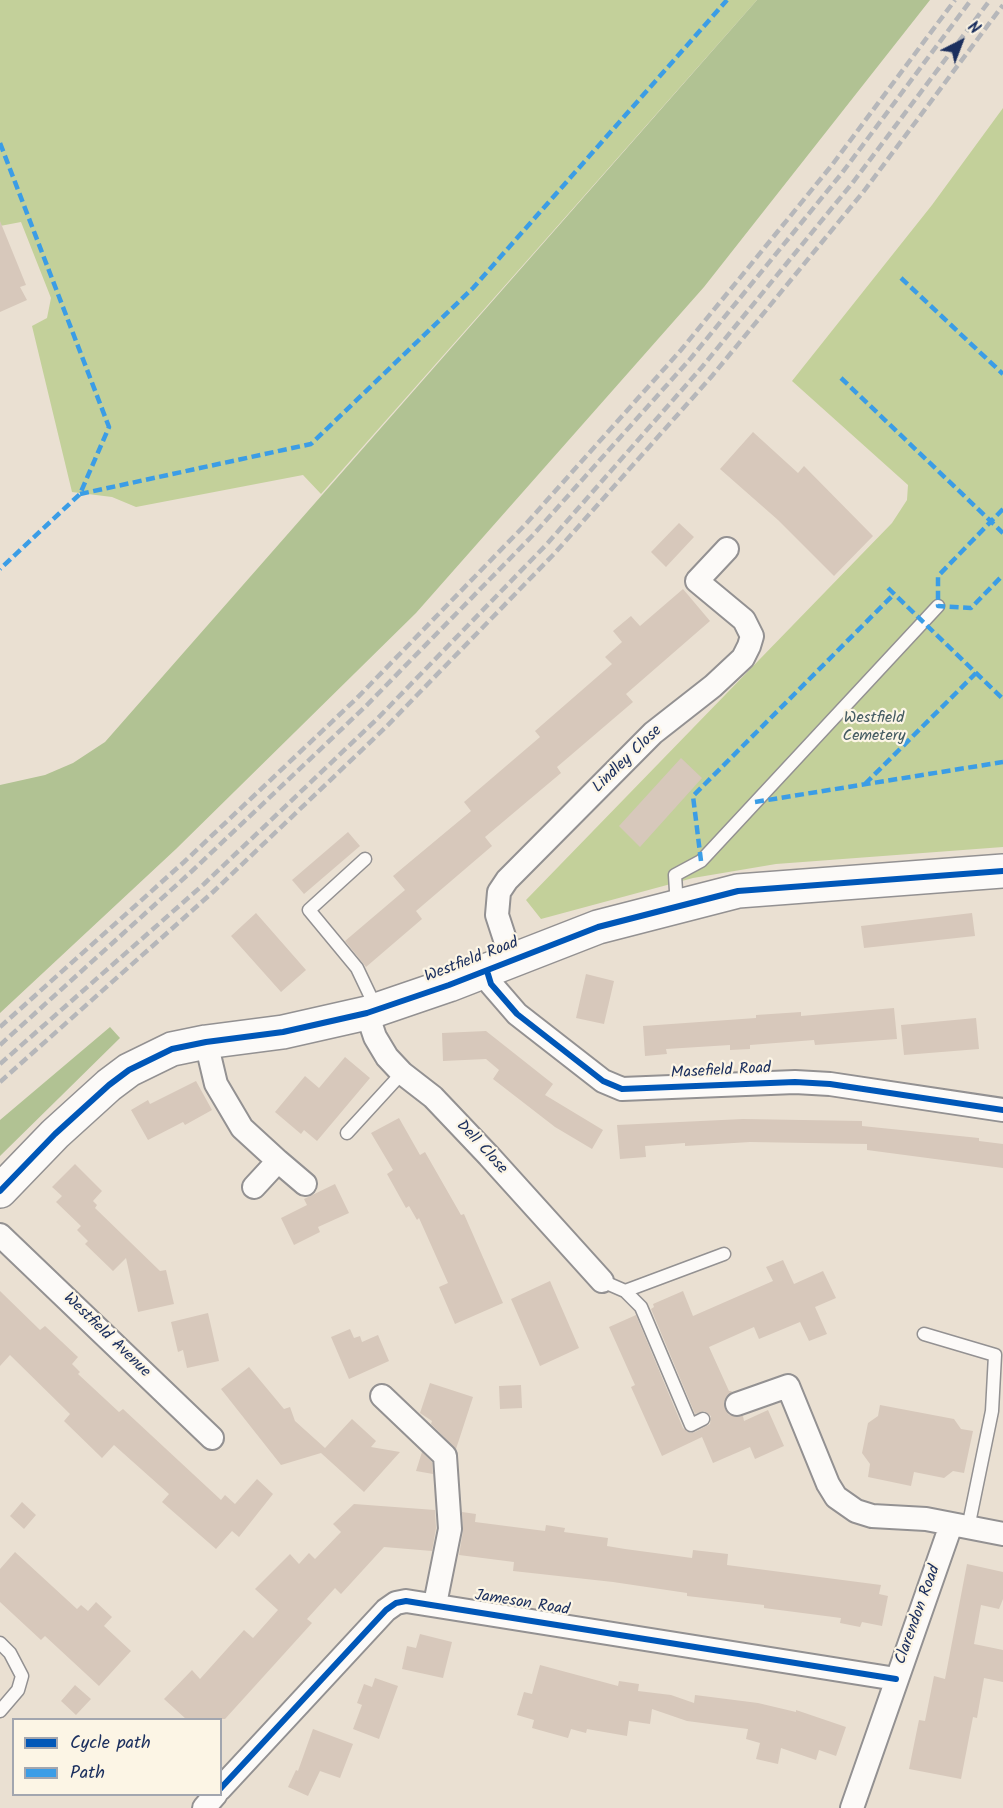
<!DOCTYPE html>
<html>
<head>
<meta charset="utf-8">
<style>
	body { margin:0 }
	#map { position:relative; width:1003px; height:1808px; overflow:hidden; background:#eae0d2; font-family:Kalam,sans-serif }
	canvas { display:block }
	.legend { position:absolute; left:12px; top:1718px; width:210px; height:78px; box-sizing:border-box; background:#fcf5e5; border:2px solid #a2a6af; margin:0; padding:8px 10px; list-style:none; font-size:18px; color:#1b2f5e }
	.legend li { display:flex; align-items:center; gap:12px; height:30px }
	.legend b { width:30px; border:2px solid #a2a6af }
	.north { position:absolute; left:931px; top:12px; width:60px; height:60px; -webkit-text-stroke:4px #fcf5e5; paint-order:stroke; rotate:42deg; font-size:16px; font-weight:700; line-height:24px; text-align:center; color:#1b2f5e }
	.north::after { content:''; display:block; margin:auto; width:21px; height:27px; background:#1b2f5e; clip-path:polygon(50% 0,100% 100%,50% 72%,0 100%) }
</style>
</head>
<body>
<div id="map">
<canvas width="1003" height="1808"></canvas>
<ul class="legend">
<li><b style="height:8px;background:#0057b8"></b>Cycle path</li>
<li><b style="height:8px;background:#3b9de6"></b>Path</li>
</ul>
<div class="north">N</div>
</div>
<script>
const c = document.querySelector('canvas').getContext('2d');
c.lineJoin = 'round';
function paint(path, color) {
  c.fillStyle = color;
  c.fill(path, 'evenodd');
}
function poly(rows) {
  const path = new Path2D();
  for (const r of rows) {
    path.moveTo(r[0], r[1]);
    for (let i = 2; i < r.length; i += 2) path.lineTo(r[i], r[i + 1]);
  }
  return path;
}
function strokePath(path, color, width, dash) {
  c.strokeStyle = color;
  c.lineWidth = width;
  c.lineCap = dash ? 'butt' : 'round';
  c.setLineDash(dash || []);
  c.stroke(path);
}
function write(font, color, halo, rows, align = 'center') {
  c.font = font + ' Kalam,sans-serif';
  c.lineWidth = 4.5;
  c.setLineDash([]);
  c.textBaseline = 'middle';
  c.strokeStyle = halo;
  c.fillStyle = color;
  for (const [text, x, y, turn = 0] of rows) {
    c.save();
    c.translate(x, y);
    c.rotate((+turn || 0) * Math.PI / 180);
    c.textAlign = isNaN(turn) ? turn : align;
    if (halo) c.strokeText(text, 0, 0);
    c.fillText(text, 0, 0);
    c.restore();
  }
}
paint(poly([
	[0,0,757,0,321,494,303,475,136,507,112,497,72,492,32,326,47,318,51,298,21,222,0,226],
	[1003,108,1003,847,776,864,693,878,541,919,526,900,892,523,907,500,908,485,792,381,932,205]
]), '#c3d09a');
paint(poly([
	[757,0,930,0,704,287,416,613,176,849,0,1013,0,785,45,775,73,763,105,742],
	[110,1027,120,1038,0,1156,0,1120]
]), '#b1c293');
paint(poly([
	[0,221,26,285,20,287,27,300,0,312],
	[753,432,798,473,804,466,873,536,834,576,778,520,720,469],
	[679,523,694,537,666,567,651,552],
	[683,589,710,621,626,694,633,702,557,767,561,773,485,837,492,846,416,911,422,919,366,967,345,941,405,890,393,876,471,811,464,802,540,737,535,731,612,664,605,657,622,642,613,631,631,616,640,626],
	[681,758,702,778,640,847,619,826],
	[348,832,360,846,304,894,292,880],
	[256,913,306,970,281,992,231,936],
	[972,913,975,936,864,948,861,926],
	[586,974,614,981,604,1024,576,1018],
	[894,1008,897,1039,815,1045,814,1040,750,1045,750,1049,730,1050,730,1045,666,1049,667,1054,645,1056,643,1026,756,1018,756,1015,801,1012,801,1016],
	[976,1018,979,1049,904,1055,901,1025],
	[486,1031,553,1084,545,1095,603,1130,592,1149,555,1127,493,1079,499,1070,486,1059,443,1061,442,1033],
	[345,1057,370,1078,317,1141,304,1130,301,1134,275,1112,305,1076,319,1088],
	[196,1081,212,1110,185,1125,183,1122,148,1140,131,1110,148,1100,150,1104],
	[399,1118,420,1155,425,1152,461,1215,464,1214,503,1303,455,1324,439,1287,448,1283,419,1218,417,1220,409,1206,406,1208,387,1174,393,1170,371,1133],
	[743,1119,862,1121,862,1126,979,1138,979,1141,1003,1144,1003,1168,867,1150,867,1144,750,1142,685,1146,685,1143,645,1146,646,1157,620,1159,617,1125],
	[75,1164,102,1191,93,1201,97,1205,95,1208,160,1271,166,1270,174,1304,138,1312,126,1258,113,1271,85,1244,88,1241,77,1230,81,1226,56,1202,62,1196,52,1187],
	[335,1184,349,1213,318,1227,320,1232,294,1245,281,1218,307,1205,304,1199],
	[783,1260,794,1284,823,1271,836,1298,815,1307,827,1334,809,1341,800,1322,759,1339,754,1327,709,1347,729,1391,732,1391,724,1402,728,1414,735,1417,743,1416,744,1421,768,1410,784,1446,755,1459,750,1447,713,1463,702,1437,662,1456,631,1387,635,1385,609,1327,636,1315,683,1428,690,1433,695,1432,710,1424,711,1416,704,1411,695,1414,651,1309,654,1307,653,1304,683,1291,693,1316,773,1281,766,1267],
	[550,1281,579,1348,540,1366,511,1299],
	[0,1291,40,1330,45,1326,78,1357,72,1364,80,1372,78,1374,119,1412,123,1409,221,1500,225,1495,235,1504,257,1479,273,1494,239,1537,232,1531,216,1549,162,1502,169,1494,114,1445,102,1458,64,1421,70,1414,10,1355,0,1366],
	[208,1313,219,1361,187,1368,183,1350,178,1352,171,1322],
	[350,1329,354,1338,360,1336,362,1342,378,1335,389,1361,349,1379,331,1337],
	[249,1367,284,1409,290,1407,295,1421,325,1448,352,1419,376,1441,371,1447,400,1452,364,1492,321,1453,281,1465,221,1389],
	[430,1383,473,1397,456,1449,431,1424,432,1421,420,1413],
	[521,1385,522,1408,500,1409,499,1386],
	[880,1405,954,1419,961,1429,973,1431,964,1473,953,1471,944,1478,914,1472,911,1486,868,1477,870,1464,862,1453,868,1423,878,1416],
	[422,1452,432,1462,433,1474,416,1471],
	[22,1502,36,1515,24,1529,10,1516],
	[354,1504,435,1510,436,1528,432,1551,384,1547,341,1594,335,1588,307,1619,312,1623,225,1719,186,1719,164,1699,192,1670,200,1679,244,1630,253,1638,278,1610,255,1589,290,1554,299,1564,309,1553,315,1559,341,1532,333,1524],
	[462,1512,476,1514,475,1522,545,1531,546,1525,565,1528,564,1532,608,1538,607,1546,625,1549,692,1558,693,1550,728,1554,727,1565,881,1585,879,1594,888,1596,882,1626,862,1622,860,1627,840,1623,841,1618,764,1608,764,1605,687,1596,687,1593,613,1582,513,1571,514,1562,459,1555,463,1531],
	[15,1552,77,1609,81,1605,88,1611,96,1602,112,1617,104,1626,131,1651,99,1686,45,1636,41,1640,0,1602,0,1569],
	[967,1564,1003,1572,1003,1599,999,1609,981,1605,974,1644,1003,1650,1003,1682,984,1678,977,1718,973,1717,961,1779,909,1769,919,1720,925,1721,934,1676,945,1679],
	[420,1634,452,1642,443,1678,402,1669,407,1646,416,1648],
	[540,1665,618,1686,619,1681,639,1684,638,1691,671,1695,694,1703,695,1695,758,1703,796,1712,796,1710,846,1727,836,1756,819,1750,816,1760,781,1748,778,1764,756,1759,760,1743,746,1739,748,1729,687,1721,652,1709,650,1724,629,1721,627,1736,587,1729,586,1733,571,1729,568,1738,532,1728,534,1720,517,1715,524,1692,532,1694],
	[375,1678,398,1686,379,1739,353,1729,362,1705,357,1703,364,1684,372,1687],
	[75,1685,91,1699,76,1715,61,1701],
	[313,1729,353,1744,340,1778,320,1771,308,1796,288,1787,296,1770,298,1771]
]), '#d7c8bb');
const lane = poly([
	[365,859,309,910,357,968,377,1010],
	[677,907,675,875,701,861,938,606],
	[347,1133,402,1073],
	[602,1281,625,1291,641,1307,691,1425,703,1419],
	[625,1291,724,1254],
	[924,1334,995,1355,992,1411,968,1528],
	[0,1643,10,1653,22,1676,18,1690,0,1711]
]);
const street = poly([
	[512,961,497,915,499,892,507,880,653,733,713,686,743,658,749,646,752,636,744,620,697,581,727,549],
	[487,971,491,984,517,1014,603,1081,622,1089,795,1082,830,1084,1003,1110],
	[367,1013,375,1037,387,1057,402,1073,433,1097,489,1156,602,1281],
	[206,1042,216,1084,242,1128,278,1161,254,1187],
	[278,1161,305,1184],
	[0,1235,212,1438],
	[382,1396,445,1456,450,1529,435,1604],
	[737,1404,788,1386,828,1484,836,1497,856,1511,872,1516,926,1519,1003,1534],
	[220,1789,386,1610,396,1603,406,1601,896,1679],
	[204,1808,216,1794],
	[852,1808,951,1525]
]);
const secondary = poly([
	[0,1191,55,1134,109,1085,129,1070,172,1049,206,1042,283,1032,367,1013,449,985,598,927,738,891,1003,871]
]);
strokePath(lane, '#939192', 15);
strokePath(street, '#939192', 26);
strokePath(secondary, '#939192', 36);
strokePath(lane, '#fcfaf8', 12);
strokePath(street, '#fcfaf8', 22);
strokePath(secondary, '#fcfaf8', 33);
strokePath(poly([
	[0,1027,184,862,357,698,524,526,681,350,832,165,955,0],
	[0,1045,192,871,366,706,533,535,691,358,842,173,971,0],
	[0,1064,204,884,378,718,546,545,702,367,854,181,990,0],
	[0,1082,213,892,386,727,554,554,712,376,864,191,1003,5]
]), '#b6b7ba', 4.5, [9, 4.5]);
strokePath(poly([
	[0,143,109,427,80,494,0,569],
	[901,278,1003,374],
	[841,378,1003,533],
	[80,494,311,444,473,288,727,0],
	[1003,509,938,576,938,606,971,608,1003,575],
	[888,588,1003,699],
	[865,784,976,673],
	[755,802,1003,762],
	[701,861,693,796,894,594]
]), '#3b9de6', 4.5, [9, 4.5]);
strokePath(poly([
	[487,971,491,984,517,1014,603,1081,622,1089,795,1082,830,1084,1003,1110],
	[0,1191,55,1134,109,1085,129,1070,172,1049,206,1042,283,1032,367,1013,449,985,598,927,738,891,1003,871],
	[220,1789,386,1610,396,1603,406,1601,896,1679]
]), '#0057b8', 6);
write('16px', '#445b62', '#fcf5e5', [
	["Westfield",874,719],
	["Cemetery",874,737]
]);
write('16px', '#1b2f5e', '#fcf5e5', [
	["Lindley Close",628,760,-44],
	["Westfield Road",472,961,-21],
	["Masefield Road",721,1072,-3],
	["Dell Close",481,1148,47],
	["Westfield Avenue",106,1336,44],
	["Jameson Road",522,1604,9],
	["Clarendon Road",919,1615,-70]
]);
</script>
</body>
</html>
